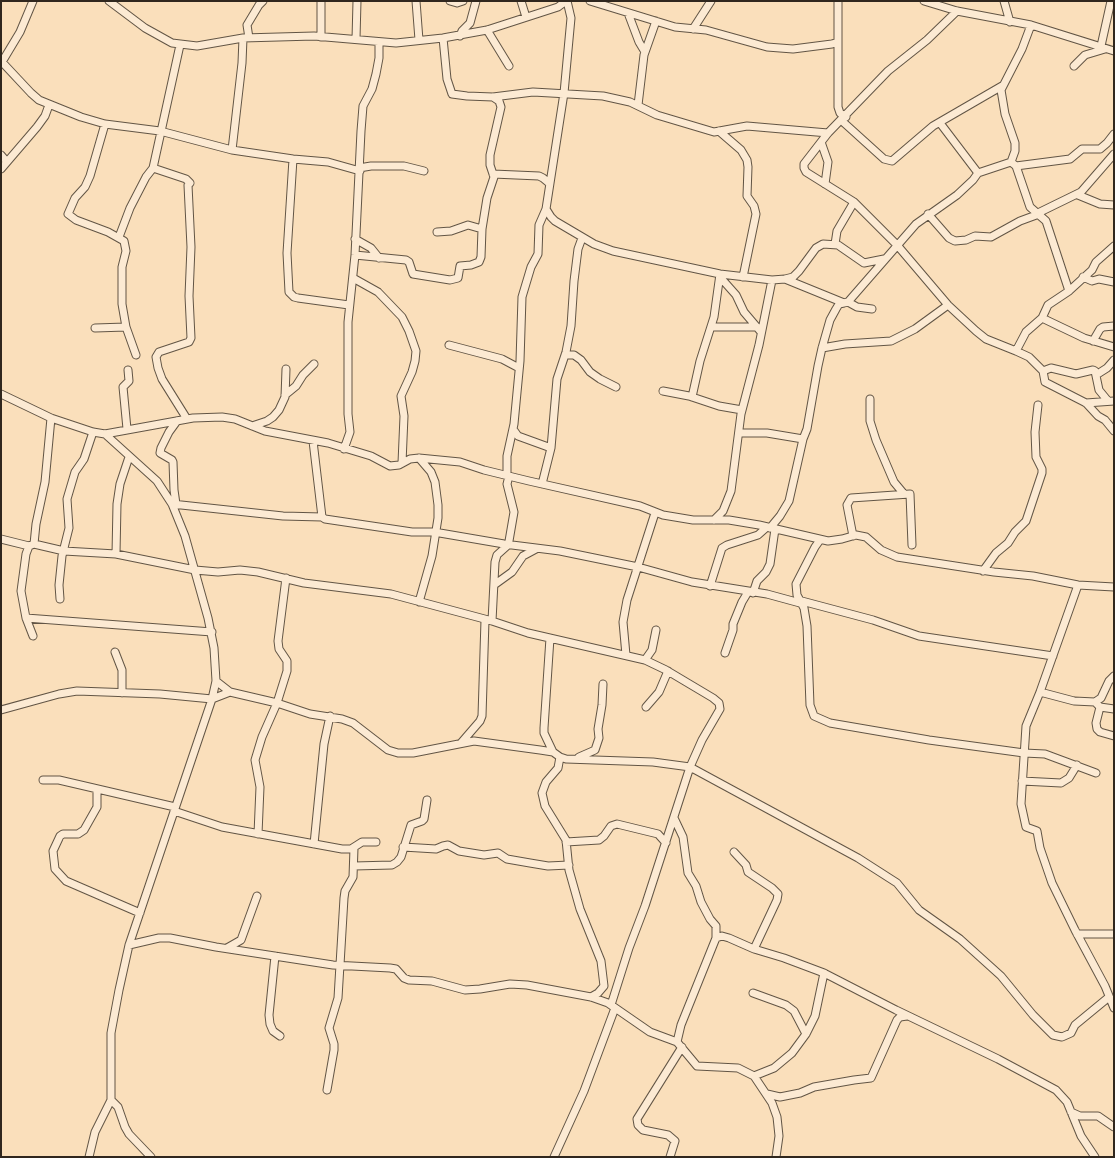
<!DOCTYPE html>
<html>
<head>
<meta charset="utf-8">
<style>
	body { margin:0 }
	#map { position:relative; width:1115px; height:1158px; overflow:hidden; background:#fadfbb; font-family:"IM FELL DW Pica",serif }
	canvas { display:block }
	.frame { position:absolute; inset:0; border:2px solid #30271e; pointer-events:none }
</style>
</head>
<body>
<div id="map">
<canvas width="1115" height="1158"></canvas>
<div class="frame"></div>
</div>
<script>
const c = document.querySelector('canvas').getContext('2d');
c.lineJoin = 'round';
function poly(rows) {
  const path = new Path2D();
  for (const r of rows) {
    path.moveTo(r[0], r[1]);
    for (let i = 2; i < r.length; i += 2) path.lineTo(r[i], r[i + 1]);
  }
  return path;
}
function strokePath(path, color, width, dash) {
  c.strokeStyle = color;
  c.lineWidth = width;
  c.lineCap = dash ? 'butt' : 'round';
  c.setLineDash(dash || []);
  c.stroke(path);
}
const minor = poly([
	[109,1,145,28,172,43,197,46,243,38,314,36,396,43,443,38,487,30,558,7,566,1],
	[416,1,419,40],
	[450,1,457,3,463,1],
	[521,1,526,17],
	[567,1,571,18,564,93,546,209,551,217,555,221,594,244,613,251,720,274,772,280,785,279,844,303,848,302,916,224,957,195,973,180,978,173,1011,162],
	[590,1,675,27,706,30,767,47,793,49,832,44,838,42,838,1],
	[924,1,957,11,1031,25,1114,51],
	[1004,1,1010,22],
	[957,11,927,40,888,71,828,133,804,164,804,168,806,172,854,202,897,245,948,305,976,331,986,339,1016,351,1029,357,1043,371,1045,382,1086,403,1098,416,1105,420,1114,431],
	[628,13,639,42,645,52],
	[693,29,711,1],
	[487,30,509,66],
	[460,36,462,31,470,23,476,1],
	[321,37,321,1],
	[249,38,247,25,259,5,263,1],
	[443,38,447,79,452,94,467,96,493,97,533,92,603,96,630,102,657,115,714,132,747,126,828,133],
	[356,39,357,1],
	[838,42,838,107,840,113,846,117],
	[1101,46,1111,1],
	[1,61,31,93,39,100,81,117,105,124,160,131,232,150,293,159,328,162,360,171],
	[2,62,20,32,33,1],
	[1074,66,1085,55,1105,49],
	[638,105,644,55,656,21],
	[842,121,884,159,892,161,933,126,1002,86],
	[940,123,978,173],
	[105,124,90,176,85,187,75,198,68,214,76,220,108,232,124,241,126,251,122,267,122,304,126,327,136,355],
	[719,131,741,150,747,160,748,167,747,196,754,206,756,214,743,277],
	[821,142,828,162,825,184],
	[232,150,242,63,243,38],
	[1,155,7,162],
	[293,159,287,253,289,292,294,297,298,298,349,305],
	[1011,162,1015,151,1015,143,1005,114,1001,90,1022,49,1031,25],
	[1011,162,1016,166,1030,207,1046,221,1069,291],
	[1016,166,1070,159,1082,149,1100,149,1107,143,1114,134],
	[153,168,186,179,190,183,188,185,191,247,189,296,191,338,189,342,159,352,156,357,158,368,162,379,187,419],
	[359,168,371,166,404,166,424,171],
	[1,169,37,127,45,116,49,105],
	[493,174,539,176,543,178,549,183],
	[1078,195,1100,204,1114,205],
	[1038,213,1081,192,1114,154],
	[928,214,949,238,955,241,966,240,975,236,991,237,1020,221,1039,214],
	[437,232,451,231,468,225,482,229],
	[119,237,130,208,146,177,153,168,180,45],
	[355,239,371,248,379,258],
	[835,244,837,231,854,202],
	[355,255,406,260,409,262,413,274,450,280,458,278,460,266,471,265,479,262,481,257,482,229,487,198,494,177,490,165,490,155,501,107,499,101,493,97],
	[720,277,736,295,744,312,761,332],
	[1083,277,1092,281,1099,279,1114,282],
	[353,278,378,292,402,317,409,331,416,351,415,361,412,372,401,396,404,416,402,463],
	[785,279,793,277,799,271,816,248,823,244,838,245,864,263,884,259],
	[848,302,857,307,872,309],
	[1042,318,1084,338,1114,347],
	[712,327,757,327],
	[95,328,126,327],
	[1093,341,1100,329,1103,327,1114,326],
	[449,345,502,359,519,368],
	[822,348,845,344,891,341,915,329,948,305],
	[1016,351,1026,332,1042,318,1048,305,1069,291,1092,270,1096,262,1114,246],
	[565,355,574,355,581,360,590,372,600,379,616,387],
	[1043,371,1051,368,1076,374,1093,370,1095,371,1099,390,1108,401],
	[1096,375,1107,368,1114,360],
	[663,391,689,396,719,406,742,410],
	[1,394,51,418,93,432,105,434,193,418,222,417,235,419,265,431,328,443,371,456,390,466,399,465,410,459,419,458,460,462,484,470,529,481,640,506,663,515,693,520,729,520,759,525,828,541,842,539,856,535,866,537,881,550,897,557,994,572,1033,576,1078,585,1114,587],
	[285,395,296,386,303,375,314,364],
	[692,397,700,361,714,317,720,274],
	[870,399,870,421,876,440,894,482,904,494],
	[1086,403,1114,401],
	[252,426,267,421,273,417,279,410,285,397,286,369],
	[127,429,123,387,129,381,128,370],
	[513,429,518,436,551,448],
	[739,433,767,433,803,439],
	[313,441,322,517,325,519,412,532,434,532,504,544,560,551,638,567,692,582,767,594,800,603],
	[344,449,350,432,348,414,348,322,355,255,361,131,363,106,372,89,376,74,379,58,379,42],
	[419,458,431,472,435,482,438,505,438,518,432,556,419,602],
	[507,475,507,456,514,424,520,361,522,297,531,267,538,254,539,225,546,209],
	[542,484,551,448,557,379,566,352,571,326,574,281,578,249,582,238],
	[172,504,283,516,322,517],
	[176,504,174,490,173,462,172,460,160,453,161,448,169,432,177,421],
	[714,520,723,511,731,491,741,414,759,345,772,280],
	[770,528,780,516,789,501,803,439,807,429,818,366,822,348,830,320,836,309,839,304,844,303],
	[853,536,847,505,851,498,910,494,912,545],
	[1,539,29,546],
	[820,540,815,547,796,584,797,595,804,608,807,626,810,705,814,716,830,723,929,740,1024,753,1045,754,1096,773],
	[34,544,36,524,45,482,51,418],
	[116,554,117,504,120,484,129,457],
	[983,571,996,553,1008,543,1015,532,1026,521,1042,473,1042,469,1036,457,1035,432,1038,405],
	[494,585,512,572,523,556,536,549],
	[1078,585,1040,692,1026,726,1021,804,1026,827,1037,831,1040,848,1052,883,1075,930,1105,986,1114,1008],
	[710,586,722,548,727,545,758,535,767,527],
	[753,593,757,581,766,572,770,564,775,529],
	[60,599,59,585,62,556,69,528,67,499,75,472,84,459,93,432],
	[798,600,873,620,919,636,1053,656],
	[26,618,212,632],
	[492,621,495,562,497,555,507,546,509,541,514,512,507,484,509,476],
	[33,636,26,618,21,591,26,554,29,546,34,544,64,551,116,554,195,570,218,572,240,570,258,572,304,583,391,594,492,621,528,633,645,660,666,670,713,698,719,703,720,709,702,740,690,767,645,906,629,948,611,1005],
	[550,638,544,728,544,733,553,752],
	[115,652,122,670,122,693],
	[725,653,733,630,733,624,742,602,748,592],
	[626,655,623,622,627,600,655,513],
	[645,660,652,650,656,630],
	[216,681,230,692,277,703,310,714,342,719,353,723,388,750,398,753,413,753,474,741,540,750,553,752,560,757,566,759,653,762,690,767,858,858,897,883,919,910,960,939,1001,976,1033,1015,1053,1035,1062,1037,1071,1033,1075,1025,1109,997],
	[1040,692,1074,701,1095,702,1101,698,1109,681,1114,676],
	[1095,702,1100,707,1096,723,1097,729,1100,732,1114,736],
	[646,707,659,692,668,671],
	[1100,707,1114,709],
	[1,710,59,694,77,691,160,694,212,699,230,692],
	[461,743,480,721,482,716,485,620],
	[560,757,558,768,546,782,542,793,545,806,566,840,569,870,580,909,601,961,604,986,598,993,591,997],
	[579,757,595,750,599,738,598,729,602,705,603,684],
	[43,780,59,780,175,807],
	[1022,781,1061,783,1069,778,1077,765],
	[97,789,97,807,84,830,78,834,63,834,60,836,53,851,55,869,66,881,140,913],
	[174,811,222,827,342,849,351,849,362,842,376,842],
	[674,818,683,837,688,873,696,886,701,902,710,919,716,926,716,938],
	[258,834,260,787,255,760,262,737,277,703,287,671,287,661,279,649,278,641,286,578],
	[566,842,599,840,604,836,611,826,617,824,658,834,666,843],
	[314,844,324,744,330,716],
	[403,847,436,849,443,846,448,845,459,851,484,855,498,853,507,859,530,863,548,866,569,865],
	[734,852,746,865,748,872,772,888,778,894,777,900,754,949],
	[354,866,392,865,397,862,401,857,411,825,422,821,424,819,427,800],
	[1077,934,1114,934],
	[129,945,159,938,170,938,216,947,333,965,390,968,396,969,404,978,409,980,432,981,465,990,480,989,510,984,527,985,591,997,608,1003,650,1032,677,1042,697,1066,738,1068,754,1076,772,1103,777,1117,779,1136,776,1157],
	[227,948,241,940,257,896],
	[275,956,269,1015,270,1024,273,1031,280,1036],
	[753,993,786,1005,794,1011,806,1034],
	[677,1042,681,1025,716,938,722,936,729,938,754,949,784,958,824,973,896,1010,998,1059,1056,1090,1067,1102,1081,1136,1095,1157],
	[754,1076,774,1068,792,1053,806,1034,815,1016,824,973],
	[327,1090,334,1050,334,1044,329,1028,338,998,344,898,345,891,353,877,354,848],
	[767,1094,780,1097,800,1093,814,1087,854,1080,871,1078,897,1020,900,1017,907,1016],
	[111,1100,118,1107,125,1127,129,1134,151,1157],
	[1071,1112,1080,1116,1098,1116,1114,1127],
	[89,1157,95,1132,111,1100,111,1033,119,990,129,945,212,699,216,681,214,648,208,618,185,536,172,504,157,481,105,434],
	[554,1157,584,1091,615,1008],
	[670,1157,675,1141,668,1135,643,1130,638,1125,637,1119,682,1047]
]);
strokePath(minor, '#625545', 9);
strokePath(minor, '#fcead3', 7);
</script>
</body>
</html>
